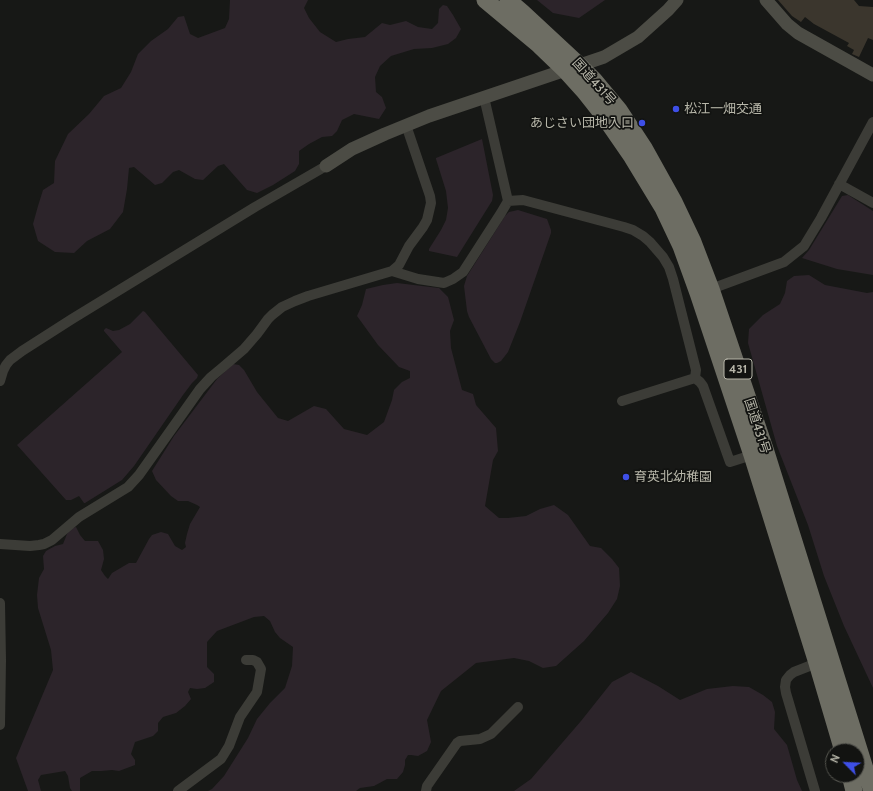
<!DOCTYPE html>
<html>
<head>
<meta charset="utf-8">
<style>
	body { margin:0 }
	#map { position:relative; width:873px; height:791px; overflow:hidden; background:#171816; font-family:Cabin,sans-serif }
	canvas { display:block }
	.north { position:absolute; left:825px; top:743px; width:40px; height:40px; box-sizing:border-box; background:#121311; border:1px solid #54544e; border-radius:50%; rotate:294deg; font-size:11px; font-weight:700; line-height:16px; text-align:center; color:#b7b6a9 }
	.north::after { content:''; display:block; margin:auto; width:14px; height:18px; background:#3e4fe7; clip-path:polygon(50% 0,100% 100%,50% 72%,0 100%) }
</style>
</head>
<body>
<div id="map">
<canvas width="873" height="791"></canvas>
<div class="north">N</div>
</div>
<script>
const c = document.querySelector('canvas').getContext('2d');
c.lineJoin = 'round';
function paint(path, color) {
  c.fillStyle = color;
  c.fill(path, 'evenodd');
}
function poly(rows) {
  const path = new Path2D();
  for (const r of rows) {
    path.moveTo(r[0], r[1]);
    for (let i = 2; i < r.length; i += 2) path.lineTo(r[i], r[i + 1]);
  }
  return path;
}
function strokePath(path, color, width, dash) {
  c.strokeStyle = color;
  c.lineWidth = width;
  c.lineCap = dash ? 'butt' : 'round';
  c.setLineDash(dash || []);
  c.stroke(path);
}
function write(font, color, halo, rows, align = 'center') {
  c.font = font + ' Cabin,"Noto Sans JP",sans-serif';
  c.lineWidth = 3.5;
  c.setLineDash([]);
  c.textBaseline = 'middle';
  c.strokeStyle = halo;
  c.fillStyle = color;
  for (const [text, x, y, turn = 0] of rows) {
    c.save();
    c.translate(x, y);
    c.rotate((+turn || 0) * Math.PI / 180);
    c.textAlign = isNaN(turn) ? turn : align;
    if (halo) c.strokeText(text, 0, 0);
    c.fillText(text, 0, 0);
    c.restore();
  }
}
paint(poly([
	[230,0,308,0,304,8,309,18,320,32,336,42,348,39,365,37,382,23,390,25,406,21,418,27,432,29,438,23,439,9,443,5,447,6,453,15,461,29,456,38,448,44,432,48,414,49,391,56,380,66,375,77,376,92,382,97,386,108,379,119,354,114,342,120,337,131,332,136,322,137,309,144,299,151,299,164,295,171,273,185,257,193,247,190,224,164,218,166,203,180,195,179,179,170,173,172,162,183,155,185,134,167,129,168,127,189,123,212,110,229,87,241,74,253,55,252,38,241,33,224,38,206,43,190,54,183,55,161,68,134,89,114,104,96,121,88,131,72,138,54,151,41,168,29,178,17,184,16,190,34,198,38,225,28,229,19],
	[537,0,605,0,579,18,553,13],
	[482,139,493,195,492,201,457,257,429,251,429,249,441,230,446,220,448,208,446,191,436,159,436,158],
	[848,195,873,211,873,275,837,269,802,258,809,250,842,196],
	[518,210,547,219,551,230,551,233,520,322,508,352,501,361,497,363,495,363,491,359,469,317,467,311,464,286,467,276,505,216,509,212],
	[809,275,825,285,867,293,873,292,873,688,844,626,824,576,808,525,777,446,748,343,749,329,763,315,780,304,785,293,787,281,794,276],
	[397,283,439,288,448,297,454,320,450,331,451,348,462,390,473,394,476,405,496,428,498,451,493,460,485,506,499,518,508,518,526,516,540,509,554,505,568,515,590,546,601,548,612,559,619,568,620,586,617,599,608,613,584,641,556,666,543,668,529,661,514,658,476,663,441,691,427,720,431,742,427,751,418,756,411,755,408,755,405,760,405,765,403,772,397,779,387,779,374,786,360,788,356,791,208,791,212,789,224,776,248,738,257,719,270,703,285,688,292,666,293,647,280,638,275,632,270,621,264,616,254,617,217,631,207,642,207,667,214,674,214,682,205,688,197,689,190,688,188,692,191,699,185,706,176,713,163,717,158,723,158,731,153,736,135,742,131,754,135,760,135,765,119,771,112,770,101,771,92,771,80,778,80,791,72,791,70,788,68,776,65,771,41,775,38,780,41,791,28,791,16,758,53,670,51,650,38,608,37,595,39,578,44,569,43,556,46,551,55,546,63,544,67,534,71,528,76,527,80,535,85,541,98,541,103,550,104,559,101,570,105,576,108,579,112,573,129,563,136,563,149,539,152,535,161,532,168,534,175,546,182,550,186,547,185,543,187,534,190,524,200,507,197,505,188,501,178,501,171,496,156,480,152,471,174,436,217,379,233,364,239,365,244,370,257,392,278,418,288,421,314,406,326,409,344,429,367,435,384,422,392,400,394,390,402,382,410,378,410,371,399,367,378,345,357,316,362,305,366,289,383,285],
	[143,311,145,312,198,375,197,378,192,383,183,395,134,466,122,480,85,503,84,503,79,496,71,500,66,500,17,445,122,352,104,331,104,330,106,328,113,331,119,330,130,324],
	[631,672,658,686,680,700,707,689,733,686,749,687,763,695,772,702,775,712,774,729,787,745,797,780,802,791,514,791,531,779,581,721,612,682]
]), '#2c242a');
paint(poly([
	[778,0,854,0,859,6,873,7,873,40,868,38,859,57,852,54,854,50,847,46,849,43,814,24,805,17,801,22,792,16]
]), '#3b362d');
strokePath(poly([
	[839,184,873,203],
	[508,201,523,200,624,227,633,230,643,236,650,242,663,257,669,267,673,279,696,370,695,378],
	[392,271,418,279,444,283,453,279,463,272,501,213,508,201,484,97],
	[711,289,784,262,804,246,821,218,873,122],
	[0,381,3,371,6,365,10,360,22,351,72,319,255,207,326,166],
	[622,401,695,378,700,382,703,386,730,462,752,455],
	[0,544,30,546,39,545,44,544,52,540,79,517,128,487,139,475,200,389,211,377,223,367,244,349,257,334,268,319,272,315,282,307,295,301,308,296,392,271,399,265,409,246,423,227,427,220,431,203,430,196,406,125],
	[0,603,1,660,0,725],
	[178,791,221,759,229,746,240,717,257,692,261,669,257,662,253,660,246,660],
	[426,791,427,786,457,743,460,741,480,739,491,734,518,707],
	[815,791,786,693,785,687,786,680,790,675,794,672,817,663]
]), '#3c3c37', 10);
strokePath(poly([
	[766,0,787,24,798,33,873,75],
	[326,166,352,149,385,134,429,116,604,57,638,37,668,10,677,0]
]), '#4c4c45', 13);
strokePath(poly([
	[485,0,539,45,565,70,584,91,603,115,632,157,663,208,681,246,698,293,752,455,817,663,843,751],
	[508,0,523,13,579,65,594,80,619,110,644,148,674,202,693,242,711,289,766,452,872,791],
	[850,775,854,791]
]), '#6d6d63', 17);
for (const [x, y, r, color] of [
	[676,109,4,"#3e4fe7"],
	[642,123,4,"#3e4fe7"],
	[626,477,4,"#3e4fe7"]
]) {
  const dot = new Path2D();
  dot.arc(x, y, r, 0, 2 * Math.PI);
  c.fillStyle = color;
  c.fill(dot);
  strokePath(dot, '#121311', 1.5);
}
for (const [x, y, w] of [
	[738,369,28]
]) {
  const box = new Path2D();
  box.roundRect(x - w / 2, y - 10, w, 20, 3);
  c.fillStyle = '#121311';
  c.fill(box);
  strokePath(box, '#b7b6a9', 1);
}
write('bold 12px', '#b7b6a9', null, [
	["431",738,369]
]);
write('13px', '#b7b6a9', '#121311', [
	["国道431号",594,82,48],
	["国道431号",757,426,72]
]);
write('13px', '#b7b6a9', '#121311', [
	["松江一畑交通",684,109],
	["あじさい団地入口",634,123,"right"],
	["育英北幼稚園",634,477]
], 'left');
</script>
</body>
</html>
